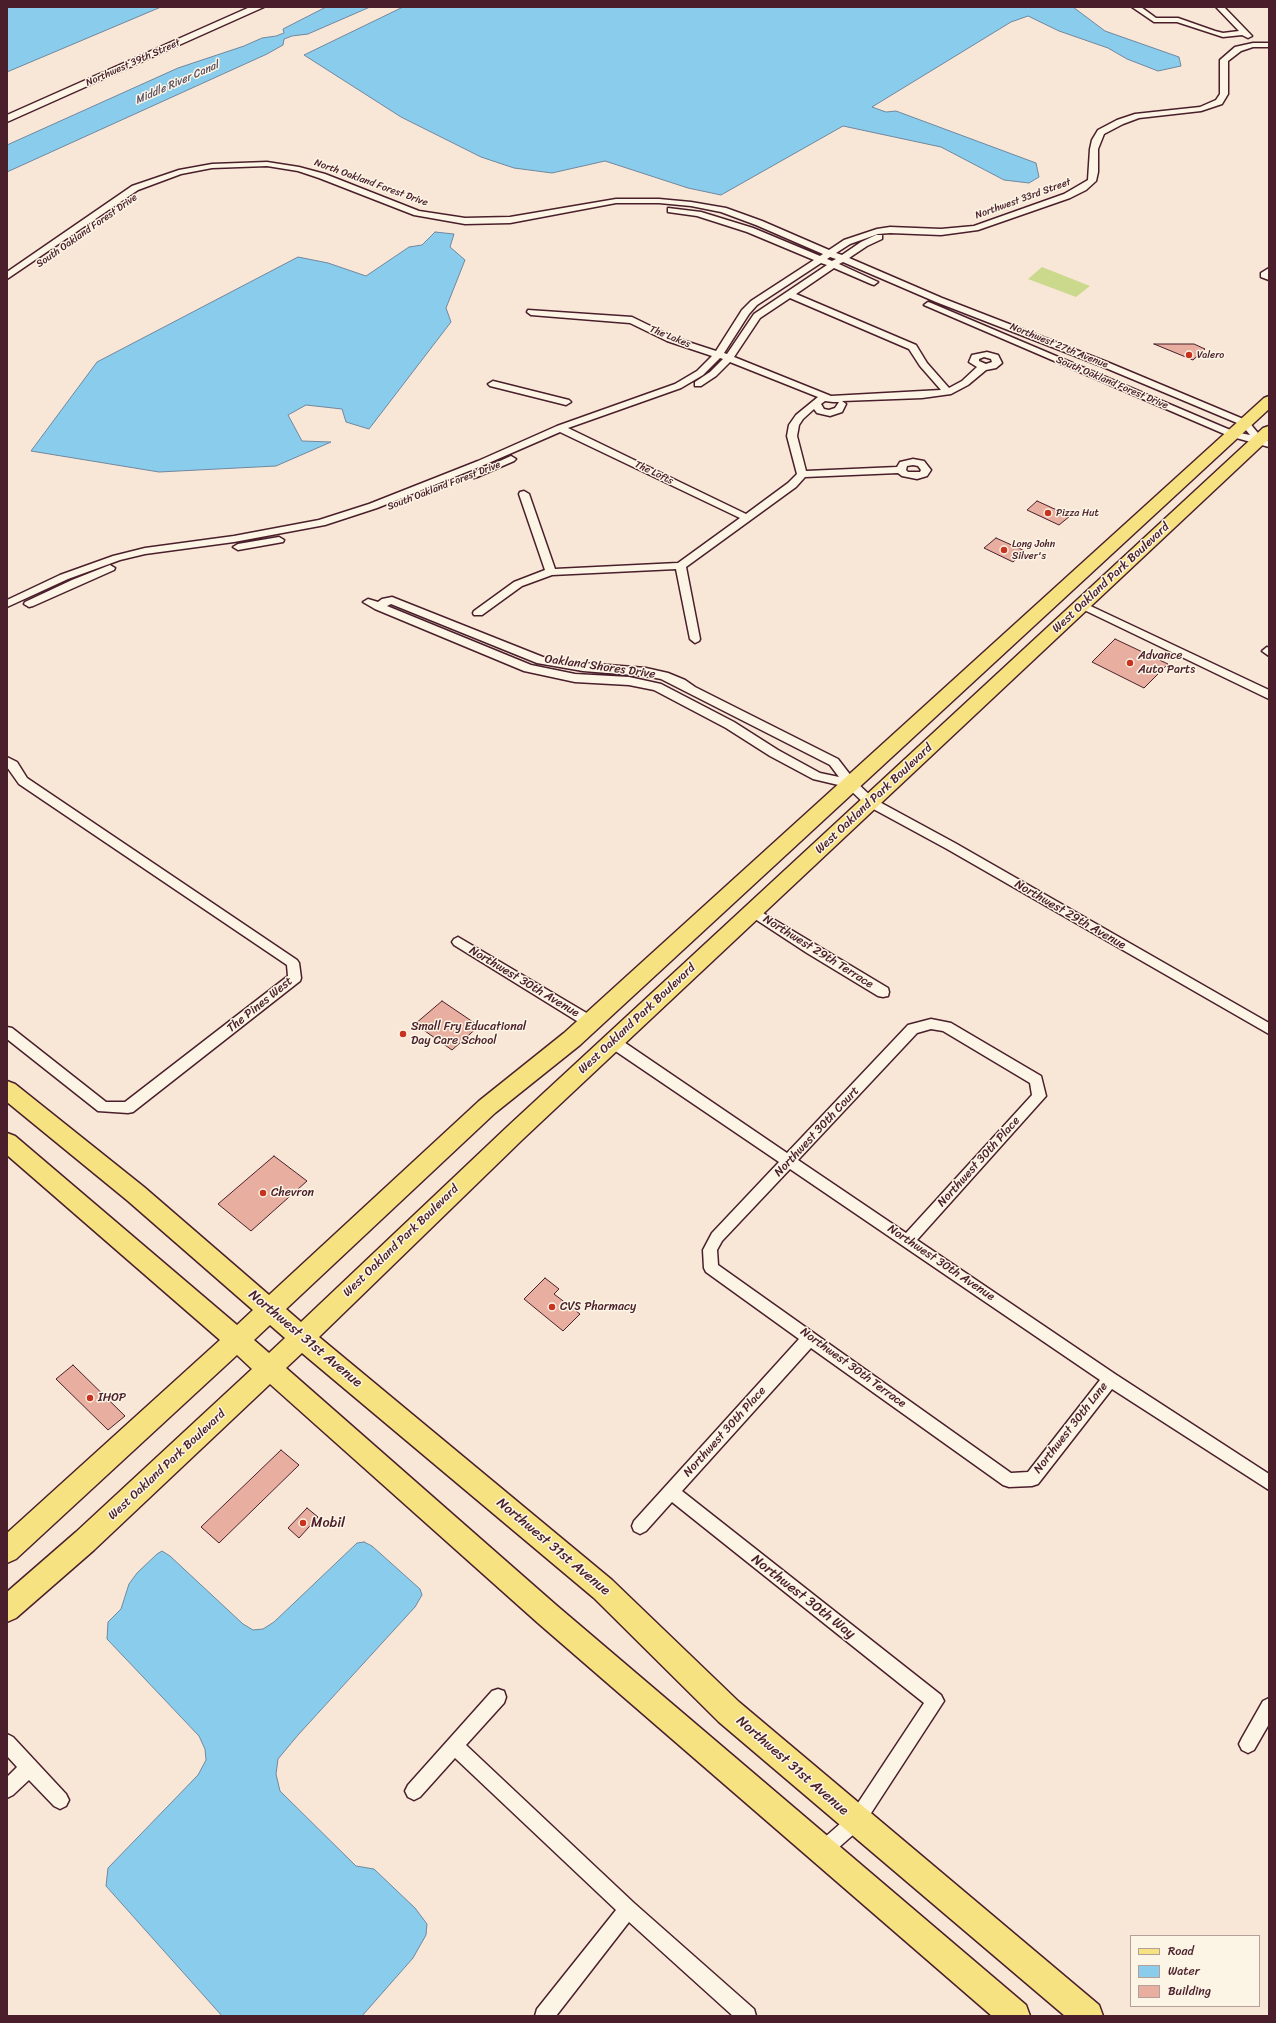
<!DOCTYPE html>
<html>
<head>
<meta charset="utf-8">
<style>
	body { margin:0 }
	#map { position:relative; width:1276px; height:2023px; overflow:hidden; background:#f8e7d7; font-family:Sriracha,sans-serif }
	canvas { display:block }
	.frame { position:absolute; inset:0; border:8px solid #4a1f2b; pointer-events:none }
	.legend { position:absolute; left:1130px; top:1935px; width:130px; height:72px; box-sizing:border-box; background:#fcf5e5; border:1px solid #b59f9b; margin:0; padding:5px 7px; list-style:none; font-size:12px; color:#4a1f2b }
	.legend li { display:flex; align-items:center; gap:8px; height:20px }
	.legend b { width:20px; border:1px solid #b59f9b }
</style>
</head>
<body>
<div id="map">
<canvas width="1276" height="2023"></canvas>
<div class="frame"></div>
<ul class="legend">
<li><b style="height:5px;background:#f7e281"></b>Road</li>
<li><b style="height:11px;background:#8acceb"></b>Water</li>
<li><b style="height:11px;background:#e8afa1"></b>Building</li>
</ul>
</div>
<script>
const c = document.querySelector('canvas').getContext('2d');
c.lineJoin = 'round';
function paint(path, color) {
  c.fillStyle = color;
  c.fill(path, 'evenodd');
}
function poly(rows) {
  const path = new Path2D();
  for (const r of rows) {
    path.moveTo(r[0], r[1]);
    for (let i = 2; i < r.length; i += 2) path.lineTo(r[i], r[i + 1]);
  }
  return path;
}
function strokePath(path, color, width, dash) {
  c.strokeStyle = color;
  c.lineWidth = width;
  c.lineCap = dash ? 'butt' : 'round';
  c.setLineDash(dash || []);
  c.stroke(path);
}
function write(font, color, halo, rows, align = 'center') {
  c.font = font + ' Sriracha,sans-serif';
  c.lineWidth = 3;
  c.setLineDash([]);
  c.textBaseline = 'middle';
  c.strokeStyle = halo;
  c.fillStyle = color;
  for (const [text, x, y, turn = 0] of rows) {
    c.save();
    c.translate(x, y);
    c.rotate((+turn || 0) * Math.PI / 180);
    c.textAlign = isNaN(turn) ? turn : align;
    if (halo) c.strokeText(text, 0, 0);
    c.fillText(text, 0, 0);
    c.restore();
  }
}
paint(poly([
	[1042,267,1090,286,1076,297,1028,279]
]), '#cad98c');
const water = poly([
	[7,7,161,7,7,72,7,7],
	[326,7,370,7,308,34,292,36,284,39,283,45,267,54,7,172,7,145,178,68,244,46,262,38,276,36,284,33,283,29,326,7],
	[403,7,1073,7,1105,31,1179,57,1181,66,1158,71,1127,59,1108,48,1059,31,1028,16,1011,22,872,107,886,112,896,111,1036,163,1039,177,1029,183,1004,180,941,147,843,126,721,195,688,188,605,161,552,173,514,168,481,157,401,117,304,55,403,7],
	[435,232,454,234,450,247,465,260,446,308,451,322,369,429,346,422,342,409,306,405,288,415,302,441,331,442,276,466,159,472,31,451,97,362,298,257,328,263,366,276,409,247,422,245,435,232],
	[364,1542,372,1546,420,1589,422,1595,415,1607,298,1735,278,1759,276,1774,280,1791,356,1866,374,1869,415,1908,427,1924,426,1935,413,1958,362,2016,222,2016,106,1886,108,1868,198,1775,206,1760,205,1749,199,1736,107,1639,108,1622,121,1609,129,1584,137,1573,157,1554,162,1551,170,1556,243,1624,253,1630,263,1629,274,1622,357,1543,364,1542]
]);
paint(water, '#8acceb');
strokePath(water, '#70879e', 1);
const building = poly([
	[1154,344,1194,344,1205,349,1193,360,1154,344],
	[1037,501,1070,516,1059,525,1027,510,1037,501],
	[996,538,1025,551,1013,562,984,548,996,538],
	[1115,639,1168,664,1144,688,1092,662,1115,639],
	[442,1001,479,1026,452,1050,415,1024,442,1001],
	[274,1156,307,1181,251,1231,218,1204,274,1156],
	[545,1278,559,1289,554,1294,580,1314,563,1331,524,1299,545,1278],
	[73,1365,125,1416,108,1430,56,1379,73,1365],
	[281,1450,299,1465,219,1543,201,1527,281,1450],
	[307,1508,318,1517,299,1538,288,1528,307,1508]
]);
paint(building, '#e8afa1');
strokePath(building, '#4a1f2b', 1);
const street = poly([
	[1132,7,1141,7,1156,18,1178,18,1215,31,1223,33,1239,31,1216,7,1224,7,1252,36,1248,38,1242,35,1223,37,1177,22,1154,22,1132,7],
	[1253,43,1269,43,1269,47,1253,47,1241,51,1228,61,1228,94,1222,104,1201,111,1139,118,1123,124,1104,134,1098,149,1098,172,1096,181,1086,190,1070,198,978,230,941,235,890,233,878,234,850,244,836,253,842,255,861,242,876,235,882,235,882,239,867,246,849,258,942,298,1107,362,1248,421,1262,438,1269,441,1269,447,1229,436,924,305,928,302,931,303,1235,432,1250,435,1242,425,1101,366,936,302,843,262,839,264,878,282,874,285,871,284,834,268,796,294,916,345,927,363,949,388,962,381,977,367,969,362,972,355,987,352,998,355,1002,363,996,368,986,370,968,385,951,394,922,398,842,401,846,404,842,412,830,416,817,413,814,409,803,419,799,425,797,436,806,471,897,467,900,462,913,459,924,461,931,470,927,476,917,479,902,476,898,473,805,477,796,487,686,567,700,639,699,641,695,643,690,639,676,569,552,575,522,586,482,615,474,615,473,613,474,611,514,582,545,570,519,494,520,492,524,491,529,494,555,569,678,563,740,518,560,432,484,465,377,508,325,525,234,542,145,554,120,560,68,579,7,607,7,600,60,575,113,556,145,548,234,536,319,520,369,504,478,461,557,426,675,384,697,371,712,356,667,341,630,323,531,315,527,312,528,310,632,317,673,337,716,351,742,310,751,301,814,260,747,232,697,216,668,212,668,208,701,212,753,228,820,256,823,254,756,225,721,212,691,206,659,203,616,203,510,223,465,224,414,215,319,178,298,171,267,166,212,168,181,174,138,190,7,279,7,272,132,186,179,170,212,164,267,162,299,167,325,174,419,211,465,218,510,217,616,199,659,199,691,202,726,208,762,221,829,250,844,240,877,229,890,227,941,229,974,226,1064,194,1088,180,1090,149,1092,140,1098,130,1117,120,1135,114,1200,107,1216,100,1220,94,1220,60,1235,47,1253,43],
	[830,257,836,259,832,261,827,259,830,257],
	[821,263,827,265,754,314,727,354,724,353,749,314,757,305,821,263],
	[790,298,909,349,920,366,941,390,831,396,734,357,760,318,790,298],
	[984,357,991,359,992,362,986,364,979,361,979,359,984,357],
	[720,358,723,359,710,372,695,382,695,386,701,386,716,376,730,362,818,397,796,415,789,425,787,436,797,474,788,483,746,514,568,428,681,388,703,375,720,358],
	[825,401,833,402,839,402,835,408,829,410,824,409,821,404,825,401],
	[913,465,918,466,921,470,920,472,908,472,906,470,907,466,913,465],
	[1269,268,1269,280,1261,277,1261,273,1269,268],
	[493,381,569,400,571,402,566,405,490,386,488,384,493,381],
	[511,456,516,459,514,461,477,477,474,478,469,475,511,456],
	[279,537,284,540,283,542,238,550,233,547,238,544,279,537],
	[110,565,115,568,114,570,33,606,29,607,24,604,25,602,72,580,110,565],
	[392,597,543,657,583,663,646,668,668,673,685,680,695,687,838,759,855,781,874,799,955,843,1269,1023,1269,1034,947,849,866,805,847,787,813,779,770,756,726,728,654,690,629,685,575,682,524,671,375,609,363,602,368,599,378,602,382,599,392,597],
	[391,604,537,663,583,671,646,676,661,679,830,765,839,777,820,773,778,750,734,722,661,684,629,677,575,674,531,665,387,606,391,604],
	[1082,602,1269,690,1269,699,1078,607,1077,605,1078,603,1082,602],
	[1267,647,1269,648,1269,656,1262,651,1267,647],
	[7,757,17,762,27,778,297,960,299,963,301,978,300,981,133,1112,128,1113,98,1111,7,1039,7,1027,12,1028,106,1102,125,1102,288,976,287,965,19,784,7,767,7,757],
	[753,907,888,988,889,992,888,996,883,997,878,996,807,953,749,915,747,912,749,909,753,907],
	[458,937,595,1018,597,1022,595,1026,590,1027,585,1026,454,945,452,942,454,939,458,937],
	[931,1019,951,1023,1041,1076,1046,1096,917,1240,1115,1374,1269,1474,1269,1490,1112,1389,1038,1484,1032,1486,1009,1487,1003,1485,811,1348,682,1491,941,1695,944,1701,862,1827,828,1857,822,1860,816,1857,813,1851,816,1845,850,1815,924,1703,672,1502,646,1531,640,1534,634,1531,632,1526,634,1521,799,1339,706,1272,704,1268,703,1250,712,1233,779,1162,608,1046,606,1042,608,1038,613,1037,618,1038,787,1153,908,1025,931,1019],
	[931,1029,943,1031,1030,1083,1032,1095,906,1233,798,1160,917,1033,931,1029],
	[790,1169,1100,1380,1028,1472,1011,1473,718,1265,717,1250,722,1241,790,1169],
	[498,1689,504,1691,506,1697,504,1703,466,1745,634,1903,754,2009,756,2016,733,2016,629,1922,556,2016,535,2016,537,2009,616,1910,455,1758,420,1797,414,1800,408,1797,405,1791,408,1785,492,1691,498,1689],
	[1269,1698,1269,1724,1254,1750,1248,1753,1242,1750,1239,1744,1242,1738,1263,1701,1269,1698],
	[7,1734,13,1737,66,1794,69,1800,66,1806,60,1809,54,1806,29,1780,13,1795,7,1798,7,1777,17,1767,7,1756,7,1734]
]);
const secondary = poly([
	[250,7,264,7,7,122,7,115,250,7]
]);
const primary = poly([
	[1269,396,1269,409,580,1045,495,1113,286,1309,301,1322,507,1127,1263,428,1269,426,1269,439,523,1139,319,1337,612,1580,739,1702,1099,2005,1103,2016,1065,2016,719,1722,594,1598,302,1353,286,1368,556,1605,1026,2005,1030,2016,992,2016,538,1623,270,1384,94,1550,16,1618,7,1622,7,1592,76,1532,252,1369,237,1355,16,1559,7,1563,7,1533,220,1340,7,1155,7,1133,15,1136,237,1325,253,1310,128,1201,7,1102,7,1081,15,1084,144,1187,269,1295,479,1101,564,1033,1264,398,1269,396],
	[270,1325,285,1338,269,1353,254,1340,270,1325]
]);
strokePath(street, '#4a1f2b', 3);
strokePath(secondary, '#4a1f2b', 3);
strokePath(primary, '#4a1f2b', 3);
paint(street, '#fcf5e5');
paint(secondary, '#fcf5e5');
paint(primary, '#f7e281');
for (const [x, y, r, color] of [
	[1189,355,4,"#c8321e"],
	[1048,513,4,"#c8321e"],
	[1004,550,4,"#c8321e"],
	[1130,663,4,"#c8321e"],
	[403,1034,4,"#c8321e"],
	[263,1193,4,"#c8321e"],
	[552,1307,4,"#c8321e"],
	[90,1398,4,"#c8321e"],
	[303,1523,4,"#c8321e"]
]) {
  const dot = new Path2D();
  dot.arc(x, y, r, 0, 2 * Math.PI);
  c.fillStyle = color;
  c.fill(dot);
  strokePath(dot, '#fcf5e5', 1.5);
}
write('10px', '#4a1f2b', '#fcf5e5', [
	["Northwest 39th Street",133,63,-24],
	["North Oakland Forest Drive",371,183,20],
	["Northwest 33rd Street",1023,199,-20],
	["South Oakland Forest Drive",87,231,-35],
	["The Lakes",670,337,22],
	["Northwest 27th Avenue",1059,346,22],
	["South Oakland Forest Drive",1112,383,23],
	["The Lofts",654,473,26],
	["South Oakland Forest Drive",444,486,-21]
]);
write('10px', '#4a1f2b', '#fcf5e5', [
	["Valero",1197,355],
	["Pizza Hut",1056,513],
	["Long John",1012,544],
	["Silver's",1012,556]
], 'left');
write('italic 11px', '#5d5365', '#fcf5e5', [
	["Middle River Canal",177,83,-24]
]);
write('12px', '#4a1f2b', '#fcf5e5', [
	["West Oakland Park Boulevard",1111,578,-43],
	["Oakland Shores Drive",600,667,8],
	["West Oakland Park Boulevard",874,799,-43],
	["Northwest 29th Avenue",1070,915,30],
	["Northwest 29th Terrace",818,952,32],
	["Northwest 30th Avenue",524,982,31],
	["The Pines West",260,1005,-39],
	["West Oakland Park Boulevard",637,1019,-43],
	["Northwest 30th Court",817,1132,-47],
	["Northwest 30th Place",979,1162,-48],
	["West Oakland Park Boulevard",401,1241,-44],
	["Northwest 30th Avenue",941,1263,34],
	["Northwest 30th Terrace",853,1368,36],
	["Northwest 30th Lane",1071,1428,-52],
	["Northwest 30th Place",725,1432,-48],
	["West Oakland Park Boulevard",167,1465,-43]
]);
write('12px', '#4a1f2b', '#fcf5e5', [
	["Advance",1138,656],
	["Auto Parts",1138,670],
	["Small Fry Educational",411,1027],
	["Day Care School",411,1041],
	["Chevron",271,1193],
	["CVS Pharmacy",560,1307],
	["IHOP",98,1398]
], 'left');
write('14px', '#4a1f2b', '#fcf5e5', [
	["Northwest 31st Avenue",305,1339,40],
	["Northwest 31st Avenue",553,1547,40],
	["Northwest 30th Way",803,1597,38],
	["Northwest 31st Avenue",792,1766,41]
]);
write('14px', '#4a1f2b', '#fcf5e5', [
	["Mobil",311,1523]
], 'left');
</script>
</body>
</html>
